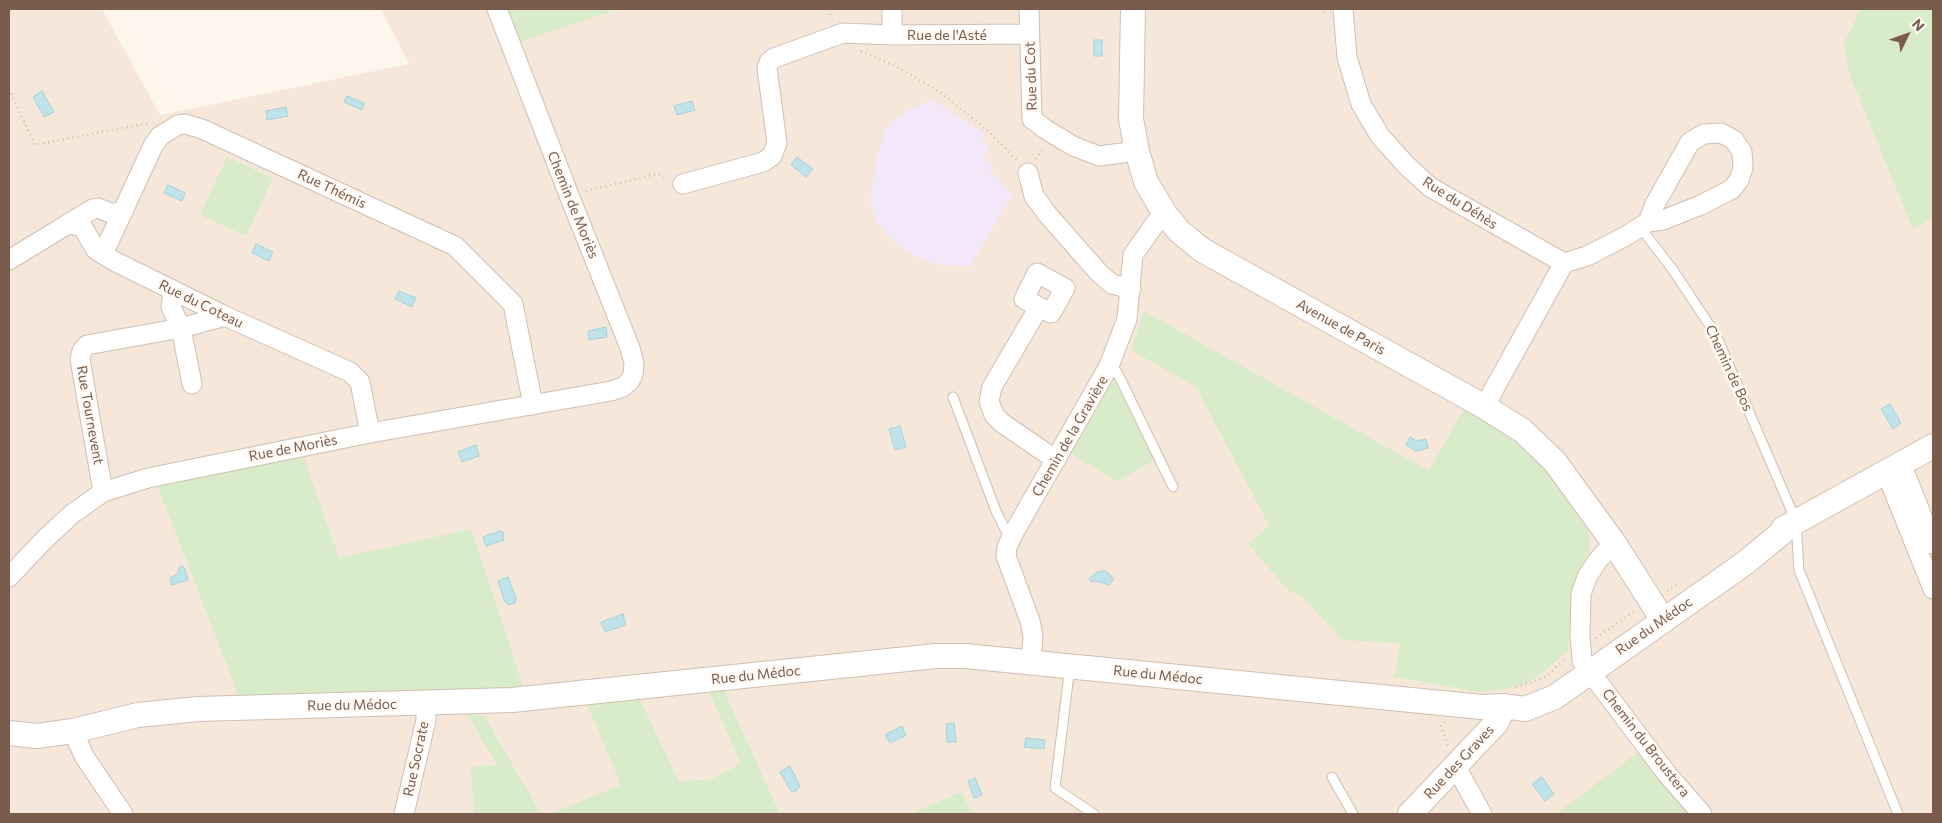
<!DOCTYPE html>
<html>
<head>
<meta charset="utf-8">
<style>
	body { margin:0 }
	#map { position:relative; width:1942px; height:823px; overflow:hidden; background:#fdf6ec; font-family:Commissioner,sans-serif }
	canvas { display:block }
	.frame { position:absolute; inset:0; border:10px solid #7a5c4d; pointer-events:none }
	.north { position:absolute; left:1882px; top:10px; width:50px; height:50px; -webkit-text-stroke:4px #fffaf3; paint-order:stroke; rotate:48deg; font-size:14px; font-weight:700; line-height:20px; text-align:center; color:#7a5c4d }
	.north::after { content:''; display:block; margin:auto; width:18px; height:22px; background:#7a5c4d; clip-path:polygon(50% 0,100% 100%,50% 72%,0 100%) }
</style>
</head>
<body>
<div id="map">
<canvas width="1942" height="823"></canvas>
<div class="frame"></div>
<div class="north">N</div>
</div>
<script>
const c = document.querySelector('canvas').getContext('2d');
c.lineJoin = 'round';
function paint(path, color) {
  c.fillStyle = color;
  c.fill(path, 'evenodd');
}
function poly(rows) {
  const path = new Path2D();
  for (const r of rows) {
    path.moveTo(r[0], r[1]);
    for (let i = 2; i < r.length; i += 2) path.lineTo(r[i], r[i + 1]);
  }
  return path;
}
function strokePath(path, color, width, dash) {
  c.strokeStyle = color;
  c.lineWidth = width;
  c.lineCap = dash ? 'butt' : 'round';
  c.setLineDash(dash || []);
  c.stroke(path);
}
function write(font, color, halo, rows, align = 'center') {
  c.font = font + ' Commissioner,sans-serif';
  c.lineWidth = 5;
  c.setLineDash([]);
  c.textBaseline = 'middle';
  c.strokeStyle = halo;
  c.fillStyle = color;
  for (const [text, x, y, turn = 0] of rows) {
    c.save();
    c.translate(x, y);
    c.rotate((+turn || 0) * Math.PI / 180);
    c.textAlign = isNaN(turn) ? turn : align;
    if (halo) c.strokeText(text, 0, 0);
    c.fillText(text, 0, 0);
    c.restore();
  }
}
paint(poly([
	[9,9,102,9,160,115,409,64,381,9,498,9,511,45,619,9,1933,9,1933,814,9,814]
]), '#f5e8da');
paint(poly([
	[933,100,985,134,981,140,990,145,983,156,993,167,989,170,1012,195,970,266,939,265,923,260,908,252,892,240,877,222,870,201,876,161,885,131,892,122,908,110]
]), '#f3e8fa');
paint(poly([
	[498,9,619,9,511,45],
	[1861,9,1933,9,1933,216,1913,229,1850,76,1844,43],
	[227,157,273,178,246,236,200,215],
	[1144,311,1429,471,1465,407,1521,441,1549,473,1589,533,1589,551,1576,578,1573,590,1568,650,1545,671,1526,684,1506,689,1480,692,1394,677,1400,643,1343,640,1303,598,1288,590,1248,544,1269,525,1196,387,1131,350],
	[1115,378,1155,460,1117,481,1071,454],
	[303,455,339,558,471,529,524,690,239,697,157,484],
	[723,689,780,814,549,814,621,785,587,704,640,700,679,782,711,779,741,764,709,692],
	[467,714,484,716,541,814,474,814,471,767,497,765],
	[1641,750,1694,814,1556,814],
	[961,792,973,814,911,814]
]), '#d8ecc9');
const water = poly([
	[1094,40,1102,40,1102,56,1094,56,1094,40],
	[42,91,54,112,44,117,33,97,42,91],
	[347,96,364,103,362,110,344,102,347,96],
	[692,101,695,110,677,115,674,106,692,101],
	[286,107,288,116,267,120,266,111,286,107],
	[797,157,813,169,806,177,791,165,797,157],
	[168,185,185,193,182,201,164,193,168,185],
	[256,244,273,252,269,261,252,253,256,244],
	[399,291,416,298,412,307,395,299,399,291],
	[606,327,607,337,589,340,588,331,606,327],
	[1890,404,1901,423,1893,429,1881,409,1890,404],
	[900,426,906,447,895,450,889,429,900,426],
	[1410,437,1417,441,1426,439,1428,448,1416,451,1406,445,1410,437],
	[476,445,479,456,462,462,458,452,476,445],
	[500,531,503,532,504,540,486,546,483,537,500,531],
	[182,566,185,569,188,580,172,585,170,580,171,577,178,574,179,568,182,566],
	[1104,571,1108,573,1114,579,1109,585,1095,581,1091,582,1089,579,1097,572,1104,571],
	[508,577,516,598,515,603,509,605,505,602,498,581,508,577],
	[623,614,626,625,605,632,601,622,623,614],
	[954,723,956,742,947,742,946,724,954,723],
	[902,726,906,735,890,743,885,735,902,726],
	[1026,738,1045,740,1044,749,1024,747,1026,738],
	[790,766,799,784,799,788,794,792,791,791,780,772,790,766],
	[1542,777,1554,794,1545,801,1532,784,1542,777],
	[975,778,982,795,974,798,968,781,975,778]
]);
paint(water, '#bfe3e8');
strokePath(water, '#a5d3da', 1);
const service = poly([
	[1640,227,1673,270,1716,335,1796,521,1799,570,1898,814],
	[1109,366,1117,372,1173,487],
	[953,397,996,511,1006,531,1013,534],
	[1070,666,1055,788,1094,814],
	[1332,777,1353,814]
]);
const minor = poly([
	[892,9,892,35,1029,34],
	[1029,9,1032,119,1045,129,1073,146,1099,156,1137,151],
	[1343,9,1347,57,1361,104,1380,136,1406,165,1430,187,1564,263,1494,389,1485,407],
	[1028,173,1034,196,1048,215,1100,274,1112,284,1131,289],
	[683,184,763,162,772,156,777,143,767,68,769,62,774,58,843,33,892,35],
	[68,224,93,209,98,208,113,214,124,210],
	[103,254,153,146,160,136,178,125,185,124,202,129,455,246,513,304,533,405],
	[9,260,68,224,82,226,96,250,114,261,225,316,350,372,360,382,370,433],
	[1564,263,1587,256,1626,236,1648,222,1663,220,1701,205,1732,189,1739,180,1743,168,1742,152,1734,140,1721,133,1704,134,1690,142,1655,204,1648,222],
	[1039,307,1024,299,1037,273,1065,288,1051,313,1039,307,992,387,989,401,994,415,1002,423,1056,460],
	[192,384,181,328,225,316],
	[1901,463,1933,544],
	[1886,472,1933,589],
	[103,492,80,359,82,351,87,345,181,328,171,307,173,291],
	[1614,543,1598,560,1587,577,1581,594,1580,635,1582,661,1667,774,1702,814],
	[9,577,44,540,72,514,103,492,148,478,370,433,611,391,623,387,629,382,633,375,634,363,630,348,569,195,497,9],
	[1031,662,1033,636,1030,621,1006,556,1007,547,1013,534,1109,366,1127,319,1133,255,1157,221,1165,214],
	[73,731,84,756,123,814],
	[1455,765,1482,814],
	[404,814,426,720,426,703]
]);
const tertiary = poly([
	[1133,9,1131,119,1137,151,1146,182,1165,214,1179,231,1202,250,1485,407,1523,431,1555,462,1614,543,1663,620],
	[1783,529,1933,446],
	[9,733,37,736,73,731,138,715,198,709,512,700,936,656,965,656,1482,707,1503,706,1525,709,1555,697,1745,563,1796,521],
	[1410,814,1497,722,1503,706]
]);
strokePath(service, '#d1beb0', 11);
strokePath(minor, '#d1beb0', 21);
strokePath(tertiary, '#d1beb0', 26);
strokePath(poly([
	[828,9,831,19],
	[1320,9,1326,13],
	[861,51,897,67,940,92,989,132,1017,160],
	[9,89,35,145,148,123],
	[1036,159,1044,147],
	[586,191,658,174,668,178],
	[1667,591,1677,585],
	[1596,638,1635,611],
	[1516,687,1539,680,1549,674,1565,659],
	[1445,722,1441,726,1448,746]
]), '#d9b8a5', 2.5, [1, 4]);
strokePath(service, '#fff', 9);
strokePath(minor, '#fff', 19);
strokePath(tertiary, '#fff', 24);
write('14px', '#7a5c4d', '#fffaf3', [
	["Rue de l'Asté",947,35],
	["Rue du Cot",1031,76,-92],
	["Rue Thémis",332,189,25],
	["Rue du Déhès",1460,203,32],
	["Chemin de Moriès",573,205,68],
	["Rue du Coteau",201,304,26],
	["Avenue de Paris",1341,327,29],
	["Chemin de Bos",1729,368,65],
	["Rue Tournevent",90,415,80],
	["Chemin de la Gravière",1070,436,-60],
	["Rue de Moriès",293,448,-11],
	["Rue du Médoc",1654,626,-35],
	["Rue du Médoc",756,675,-6],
	["Rue du Médoc",1158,675,6],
	["Rue du Médoc",352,705,-1],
	["Chemin du Broustera",1646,743,52],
	["Rue Socrate",416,759,-78],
	["Rue des Graves",1459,762,-47]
]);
</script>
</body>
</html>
